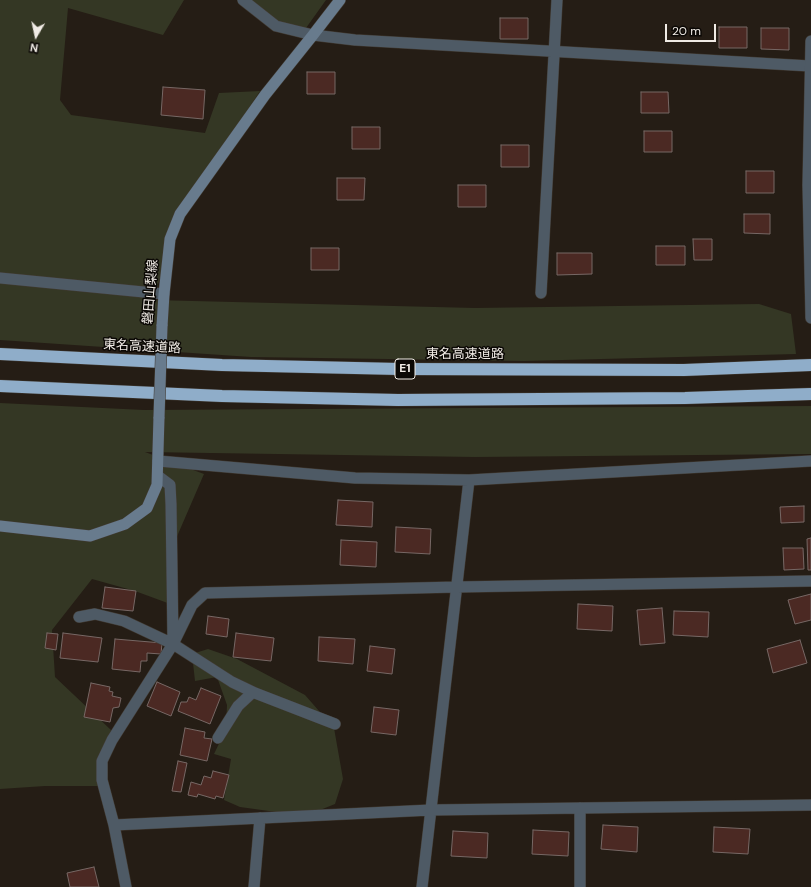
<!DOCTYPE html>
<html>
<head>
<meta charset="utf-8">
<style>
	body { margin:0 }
	#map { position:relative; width:811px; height:887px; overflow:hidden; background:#251d15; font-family:"DM Sans",sans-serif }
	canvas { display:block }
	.north { position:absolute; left:16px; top:16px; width:40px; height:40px; -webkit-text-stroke:3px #0b0805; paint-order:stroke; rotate:189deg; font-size:11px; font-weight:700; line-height:16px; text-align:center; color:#f0ebe5 }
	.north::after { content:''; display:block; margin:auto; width:14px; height:18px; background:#f0ebe5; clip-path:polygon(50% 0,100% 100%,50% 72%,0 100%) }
	.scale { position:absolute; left:665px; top:24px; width:51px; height:18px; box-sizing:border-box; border:2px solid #f0ebe5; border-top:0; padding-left:5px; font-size:12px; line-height:14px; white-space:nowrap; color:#f0ebe5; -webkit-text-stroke:3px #0b0805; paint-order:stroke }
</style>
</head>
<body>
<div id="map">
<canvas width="811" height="887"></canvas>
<div class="north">N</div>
<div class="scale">20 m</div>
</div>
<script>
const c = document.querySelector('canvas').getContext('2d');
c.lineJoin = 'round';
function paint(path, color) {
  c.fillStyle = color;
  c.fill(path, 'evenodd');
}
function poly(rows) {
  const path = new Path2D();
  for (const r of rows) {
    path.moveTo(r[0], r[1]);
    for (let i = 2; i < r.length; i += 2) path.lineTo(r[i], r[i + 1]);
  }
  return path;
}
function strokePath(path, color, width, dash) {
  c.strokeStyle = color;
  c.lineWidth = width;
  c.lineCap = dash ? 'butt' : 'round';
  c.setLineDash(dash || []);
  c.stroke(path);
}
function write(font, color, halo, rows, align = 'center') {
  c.font = font + ' "DM Sans","Noto Sans JP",sans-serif';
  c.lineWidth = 3;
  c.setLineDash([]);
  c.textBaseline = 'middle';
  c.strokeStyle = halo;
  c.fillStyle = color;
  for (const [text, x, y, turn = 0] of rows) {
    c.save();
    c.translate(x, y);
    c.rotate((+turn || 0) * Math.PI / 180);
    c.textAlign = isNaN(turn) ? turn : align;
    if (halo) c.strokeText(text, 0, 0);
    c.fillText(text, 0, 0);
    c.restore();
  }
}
paint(poly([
	[0,0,184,0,163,35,68,8,60,100,71,115,205,133,219,93,260,91,182,210,153,300,475,308,759,304,791,314,796,354,524,361,251,357,0,340],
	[247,0,326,0,306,28,273,23],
	[0,403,144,410,811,406,811,454,475,457,145,452,204,474,172,548,173,605,135,591,92,579,52,630,55,677,111,730,102,769,104,786,45,786,0,789],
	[208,649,237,659,305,695,334,728,343,779,335,804,305,816,240,807,224,800,231,759,214,754,226,729,227,705,217,677,195,681,192,654]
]), '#343724');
const building = poly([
	[500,18,528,18,528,39,500,39,500,18],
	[719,27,747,27,747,48,719,48,719,27],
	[761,28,789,28,789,50,761,49,761,28],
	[307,72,335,72,335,94,307,94,307,72],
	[163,87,205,90,203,119,161,115,163,87],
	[641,92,668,92,669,113,641,113,641,92],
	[352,127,380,127,380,149,352,149,352,127],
	[644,131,672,131,672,152,644,152,644,131],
	[501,145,529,145,529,167,501,167,501,145],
	[746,171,774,171,774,193,746,193,746,171],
	[337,178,365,178,364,200,337,200,337,178],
	[458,185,486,185,486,207,458,207,458,185],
	[744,214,770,214,770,234,744,233,744,214],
	[693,239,712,239,712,260,694,260,693,239],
	[656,246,685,246,685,265,656,265,656,246],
	[311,248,339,248,339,270,311,270,311,248],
	[557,253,592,253,592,274,557,275,557,253],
	[338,500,373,502,372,527,336,525,338,500],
	[804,506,804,522,781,523,780,507,804,506],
	[396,527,431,529,430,554,395,552,396,527],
	[811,538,811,570,808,570,807,539,811,538],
	[341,540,377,542,376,567,340,565,341,540],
	[783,548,803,548,804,569,784,570,783,548],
	[105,587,136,591,133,611,102,608,105,587],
	[811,594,811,620,795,624,788,600,811,594],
	[578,604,613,606,612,631,577,629,578,604],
	[662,608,665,643,640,645,637,610,662,608],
	[674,611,709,612,708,637,673,635,674,611],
	[208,616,229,619,227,637,206,634,208,616],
	[47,633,58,634,56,650,45,648,47,633],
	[63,633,102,638,98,662,60,658,63,633],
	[236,633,274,638,271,661,233,657,236,633],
	[319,637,355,639,353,664,318,661,319,637],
	[115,639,162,643,161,654,147,653,147,661,141,661,140,672,112,669,115,639],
	[800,640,807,663,773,673,767,649,800,640],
	[370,646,395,649,392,674,367,671,370,646],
	[157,682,180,692,171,716,147,706,157,682],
	[91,683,110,687,109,691,113,692,112,696,121,698,119,707,113,708,110,722,84,717,91,683],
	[201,688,221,696,210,724,178,711,181,702,187,702,189,697,196,700,201,688],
	[374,707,399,710,396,735,371,732,374,707],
	[185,728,205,732,204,738,212,739,207,761,180,755,185,728],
	[178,761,187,763,181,792,172,791,178,761],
	[213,771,229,775,223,798,216,796,215,799,198,794,197,797,188,795,191,782,201,785,204,776,211,778,213,771],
	[603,825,638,827,637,852,601,849,603,825],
	[714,827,750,829,748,854,713,852,714,827],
	[533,830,569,832,568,856,532,854,533,830],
	[453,831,488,833,487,858,451,856,453,831],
	[94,867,99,887,70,887,67,873,94,867]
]);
paint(building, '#4b2923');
strokePath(building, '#776865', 1);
const minor = poly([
	[243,0,276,26,313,35,355,40,810,66],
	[541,293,557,0],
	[158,461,355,478,469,480,811,461],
	[158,476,170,485,171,504,173,641],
	[79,617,95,614,124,621,173,644,232,682,255,693,335,724],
	[218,738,238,706,253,692],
	[580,808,580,887],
	[114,825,431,810,811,805],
	[126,887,114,825,102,780,102,761,112,740,173,644,192,605,205,593,457,587,811,581],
	[254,887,260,818],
	[422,887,469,480]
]);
const tertiary = poly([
	[811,41,808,185,811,318],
	[0,278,164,294]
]);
const secondary = poly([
	[162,326,164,294,170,239,180,214,265,95,313,35,340,0],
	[0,526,90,536,125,524,147,508,157,485,159,417]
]);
const motorway = poly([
	[0,354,222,365,399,369,684,370,811,365],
	[0,386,222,396,398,400,685,398,811,394]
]);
strokePath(minor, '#413a32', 12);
strokePath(tertiary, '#413a32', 12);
strokePath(secondary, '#413a32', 12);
strokePath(motorway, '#413a32', 13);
strokePath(minor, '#4e5a65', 11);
strokePath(tertiary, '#4e5a65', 11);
strokePath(secondary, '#687b8d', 11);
strokePath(motorway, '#8fadc9', 12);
const secondaryBridge = poly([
	[159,417,162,326]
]);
strokePath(secondaryBridge, '#413a32', 12, []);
strokePath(secondaryBridge, '#687b8d', 11);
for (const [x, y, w] of [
	[405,369,20]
]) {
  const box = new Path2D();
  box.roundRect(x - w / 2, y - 10, w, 20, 3);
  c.fillStyle = '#0b0805';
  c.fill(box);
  strokePath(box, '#f0ebe5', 1);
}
write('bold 12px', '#f0ebe5', null, [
	["E1",405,369]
]);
write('13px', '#f0ebe5', '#0b0805', [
	["磐田山梨線",151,292,-85],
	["東名高速道路",142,347,3],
	["東名高速道路",465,355]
]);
</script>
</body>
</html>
